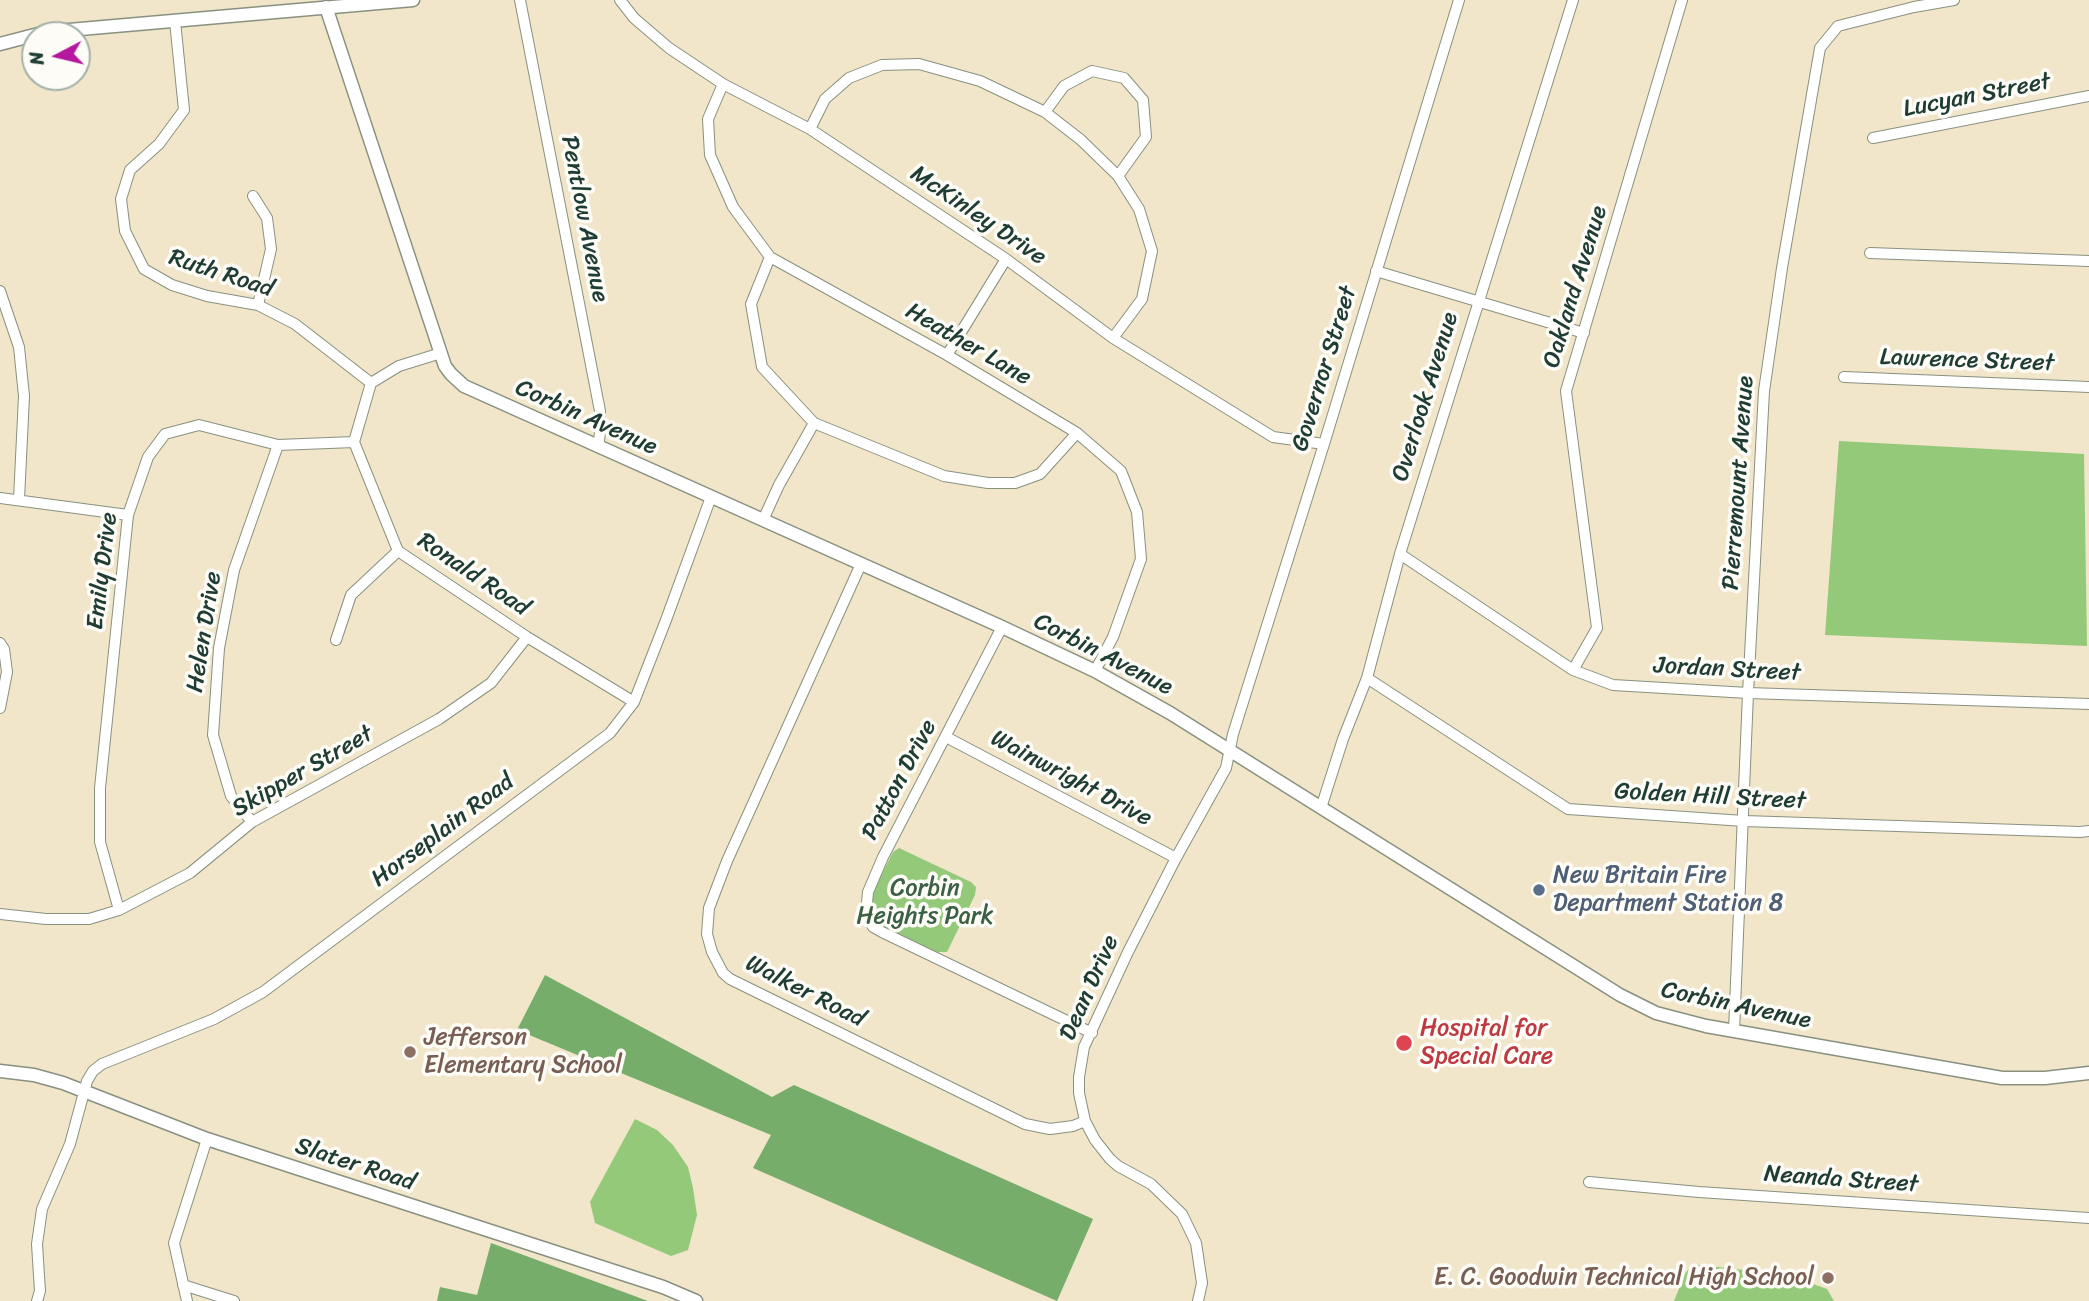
<!DOCTYPE html>
<html>
<head>
<meta charset="utf-8">
<style>
	body { margin:0 }
	#map { position:relative; width:2089px; height:1301px; overflow:hidden; background:#f1e5ca; font-family:Sriracha,sans-serif }
	canvas { display:block }
	.north { position:absolute; left:21px; top:21px; width:70px; height:70px; box-sizing:border-box; background:#fdfcf7; border:2px solid #a4b0a9; border-radius:50%; rotate:263deg; font-size:19px; font-weight:700; line-height:28px; text-align:center; color:#1f3d34 }
	.north::after { content:''; display:block; margin:auto; width:24px; height:32px; background:#b5179e; clip-path:polygon(50% 0,100% 100%,50% 72%,0 100%) }
</style>
</head>
<body>
<div id="map">
<canvas width="2089" height="1301"></canvas>
<div class="north">N</div>
</div>
<script>
const c = document.querySelector('canvas').getContext('2d');
c.lineJoin = 'round';
function paint(path, color) {
  c.fillStyle = color;
  c.fill(path, 'evenodd');
}
function poly(rows) {
  const path = new Path2D();
  for (const r of rows) {
    path.moveTo(r[0], r[1]);
    for (let i = 2; i < r.length; i += 2) path.lineTo(r[i], r[i + 1]);
  }
  return path;
}
function strokePath(path, color, width, dash) {
  c.strokeStyle = color;
  c.lineWidth = width;
  c.lineCap = dash ? 'butt' : 'round';
  c.setLineDash(dash || []);
  c.stroke(path);
}
function write(font, color, halo, rows, align = 'center') {
  c.font = font + ' Sriracha,sans-serif';
  c.lineWidth = 7;
  c.setLineDash([]);
  c.textBaseline = 'middle';
  c.strokeStyle = halo;
  c.fillStyle = color;
  for (const [text, x, y, turn = 0] of rows) {
    c.save();
    c.translate(x, y);
    c.rotate((+turn || 0) * Math.PI / 180);
    c.textAlign = isNaN(turn) ? turn : align;
    if (halo) c.strokeText(text, 0, 0);
    c.fillText(text, 0, 0);
    c.restore();
  }
}
paint(poly([
	[1839,441,2084,454,2087,646,1825,635],
	[899,848,971,882,976,887,975,895,947,952,937,952,885,927,874,918,871,913,871,895,893,852],
	[635,1119,657,1130,673,1145,688,1167,693,1188,697,1215,688,1250,671,1256,595,1223,590,1202],
	[1692,1264,1788,1275,1827,1289,1834,1301,1674,1301,1685,1274]
]), '#94c97a');
paint(poly([
	[545,975,772,1097,794,1085,1093,1219,1057,1301,753,1168,771,1135,517,1030],
	[491,1243,648,1301,437,1301,440,1287,477,1295]
]), '#77ad6a');
const minor = poly([
	[520,0,600,411,600,433,598,447],
	[620,0,634,18,669,48,723,84,810,129,1006,259,1113,338,1273,437,1324,444],
	[175,21,184,110,159,144,130,170,121,199,125,231,144,269,172,285,207,296,258,305,295,324,371,383],
	[723,84,708,119,710,155,733,207,770,257,947,355,1077,433,1121,471,1137,512,1141,559,1113,637,1095,671],
	[1045,112,1064,86,1092,71,1124,78,1143,100,1146,137,1118,176],
	[810,129,825,99,849,78,882,65,919,64,980,81,1045,112,1081,140,1118,176,1139,209,1152,251,1142,299,1113,338],
	[1873,138,2089,96],
	[253,196,267,218,271,249,258,305],
	[1870,253,2089,261],
	[770,257,751,304,762,367,814,423,944,476,988,483,1015,483,1040,474,1077,433],
	[1376,271,1584,333],
	[0,291,19,347,24,396,19,499],
	[441,353,399,366,371,383,354,442,398,551,527,637,634,702],
	[947,355,1006,259],
	[1844,377,2089,387],
	[0,498,128,515],
	[763,520,779,485,814,423],
	[1400,554,1573,670,1613,685,1748,693,2089,704],
	[861,564,727,861,709,908,707,934,712,952,723,973,730,979,1025,1124,1050,1129,1073,1126,1085,1121],
	[1002,627,883,857,868,892,866,914,873,927,882,932,1092,1033],
	[336,640,351,595,398,551],
	[0,643,4,649,7,672,0,708],
	[1573,670,1597,628,1566,391,1682,0],
	[1367,678,1568,809,1744,821,2080,832,2089,831],
	[946,737,1176,858],
	[1321,808,1343,739,1367,678,1400,554,1573,0],
	[252,822,231,796,213,735,219,648,234,570,278,445],
	[119,910,100,842,100,788,128,515,148,457,165,434,199,425,278,445,354,442],
	[0,914,46,919,89,919,119,910,190,873,252,822,439,719,491,683,527,637],
	[1734,1031,1748,693,1764,391,1782,268,1820,48,1838,26,1914,7,1954,0],
	[1589,1182,1699,1192,2089,1218],
	[183,1285,234,1301],
	[37,1301,40,1291,37,1244,42,1209,70,1144,87,1081,93,1071,102,1064,214,1019,263,992,610,733,634,702,666,620,711,497],
	[187,1301,174,1243,207,1139],
	[1198,1301,1202,1283,1196,1243,1182,1214,1151,1184,1118,1166,1110,1159,1095,1140,1085,1121,1079,1093,1079,1077,1084,1047,1128,952,1176,858,1226,768,1233,734,1324,444,1459,0]
]);
const major = poly([
	[326,7,445,366,451,374,464,386,1002,627,1095,671,1170,713,1620,995,1656,1013,1706,1026,2002,1078,2045,1078,2089,1073],
	[0,44,46,32,413,0],
	[0,1071,34,1075,63,1083,207,1139,663,1287,696,1301]
]);
strokePath(minor, '#88917f', 12);
strokePath(major, '#88917f', 15);
strokePath(minor, '#fff', 10);
strokePath(major, '#fff', 12);
for (const [x, y, r, color] of [
	[1539,890,7,"#5c6f8a"],
	[1404,1043,9,"#e0444e"],
	[410,1052,7,"#8d6e63"],
	[1828,1278,7,"#8d6e63"]
]) {
  const dot = new Path2D();
  dot.arc(x, y, r, 0, 2 * Math.PI);
  c.fillStyle = color;
  c.fill(dot);
  strokePath(dot, '#fdfcf7', 2.5);
}
write('24px', '#1f3d34', '#fdfcf7', [
	["Lucyan Street",1977,96,-11],
	["McKinley Drive",978,216,34],
	["Pentlow Avenue",584,219,79],
	["Ruth Road",221,274,18],
	["Oakland Avenue",1576,287,-73],
	["Heather Lane",968,345,30],
	["Lawrence Street",1967,361,2],
	["Governor Street",1325,369,-73],
	["Overlook Avenue",1426,397,-73],
	["Corbin Avenue",586,418,24],
	["Pierremount Avenue",1739,483,-86],
	["Emily Drive",103,571,-83],
	["Ronald Road",473,575,34],
	["Helen Drive",205,632,-81],
	["Corbin Avenue",1103,655,27],
	["Jordan Street",1727,670,3],
	["Skipper Street",303,772,-30],
	["Wainwright Drive",1071,779,28],
	["Patton Drive",900,780,-62],
	["Golden Hill Street",1710,797,3],
	["Horseplain Road",443,831,-37],
	["Dean Drive",1090,988,-66],
	["Walker Road",805,992,27],
	["Corbin Avenue",1736,1006,12],
	["Slater Road",355,1165,18],
	["Neanda Street",1841,1180,4]
]);
write('24px', '#4e5e75', '#fdfcf7', [
	["New Britain Fire",1553,876],
	["Department Station 8",1553,904]
], 'left');
write('24px', '#3c6046', '#fdfcf7', [
	["Corbin",925,889],
	["Heights Park",925,917]
]);
write('24px', '#be3a42', '#fdfcf7', [
	["Hospital for",1420,1029],
	["Special Care",1420,1057]
], 'left');
write('24px', '#785e54', '#fdfcf7', [
	["Jefferson",424,1038],
	["Elementary School",424,1066],
	["E. C. Goodwin Technical High School",1814,1278,"right"]
], 'left');
</script>
</body>
</html>
